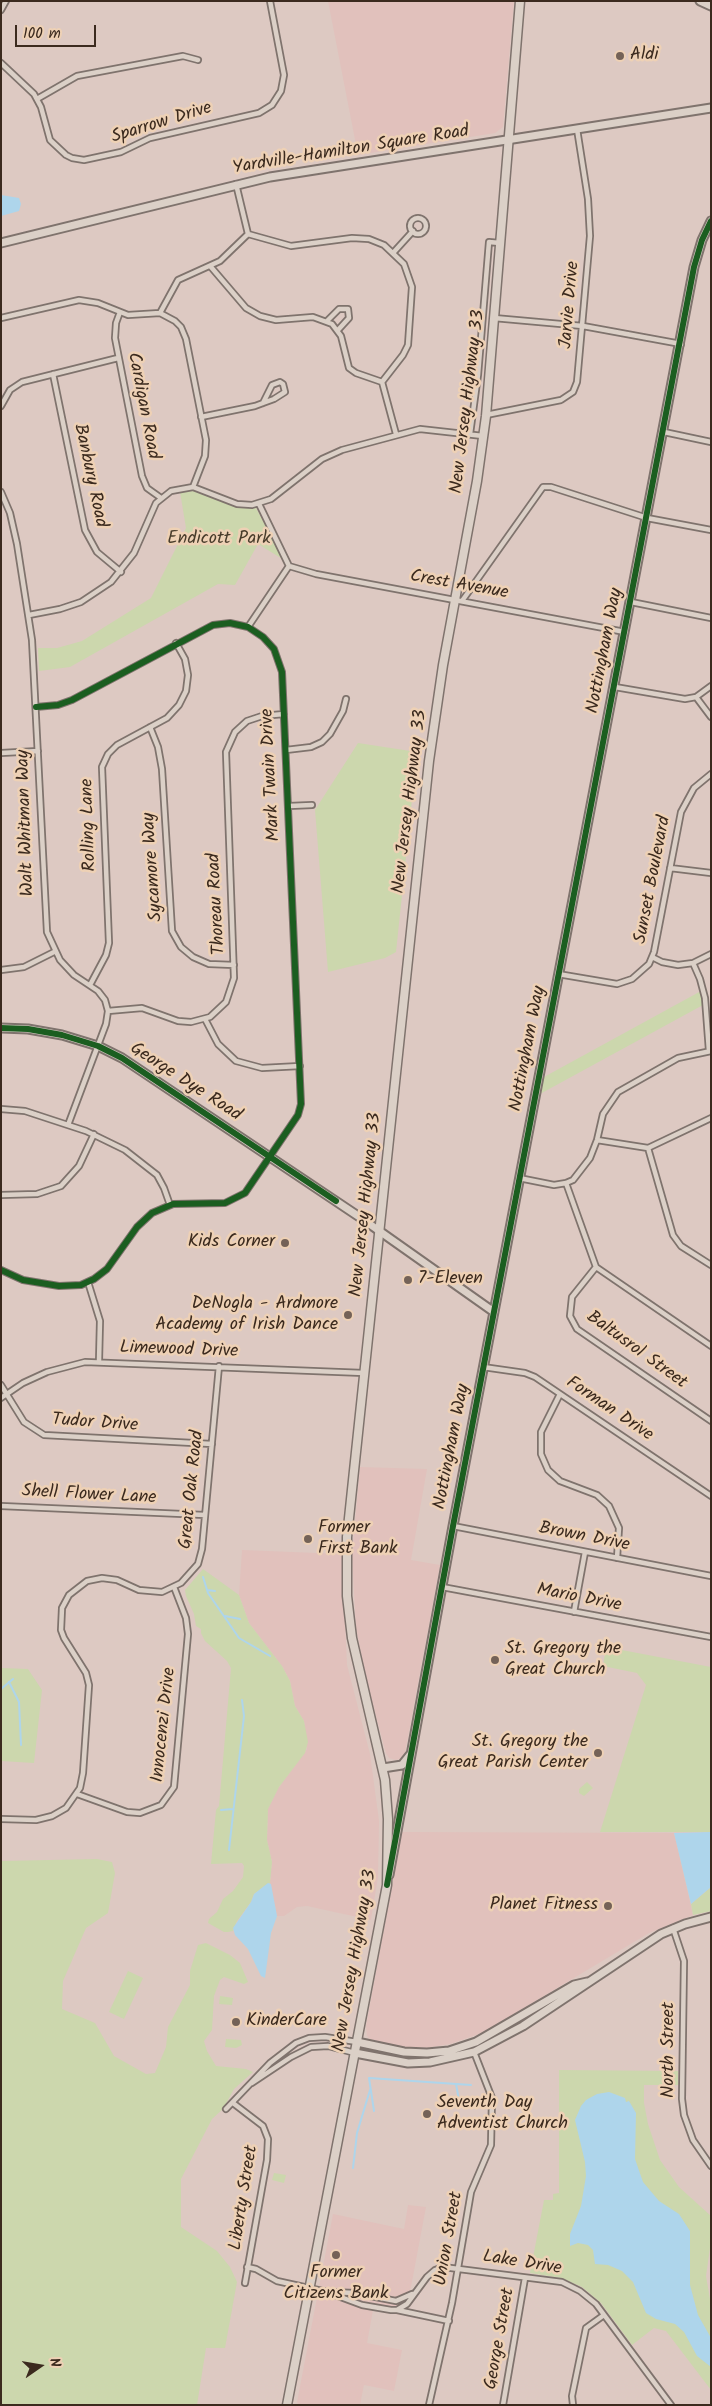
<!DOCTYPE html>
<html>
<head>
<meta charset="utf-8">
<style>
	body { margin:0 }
	#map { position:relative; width:712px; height:2406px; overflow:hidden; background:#ddc9c2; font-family:Kalam,sans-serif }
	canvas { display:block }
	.frame { position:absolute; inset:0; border:2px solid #3b2a1e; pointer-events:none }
	.north { position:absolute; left:15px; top:2341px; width:50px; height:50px; -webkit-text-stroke:4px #eed1b5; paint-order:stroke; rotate:77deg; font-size:14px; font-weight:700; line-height:20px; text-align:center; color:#3b2a1e }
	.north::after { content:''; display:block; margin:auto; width:18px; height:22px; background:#3b2a1e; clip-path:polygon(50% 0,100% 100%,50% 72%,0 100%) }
	.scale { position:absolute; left:15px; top:25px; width:81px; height:22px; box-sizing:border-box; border:2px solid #3b2a1e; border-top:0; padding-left:6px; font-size:15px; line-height:18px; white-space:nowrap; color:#3b2a1e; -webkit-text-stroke:4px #eed1b5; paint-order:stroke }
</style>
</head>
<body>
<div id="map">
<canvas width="712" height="2406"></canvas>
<div class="frame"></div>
<div class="north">N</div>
<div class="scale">100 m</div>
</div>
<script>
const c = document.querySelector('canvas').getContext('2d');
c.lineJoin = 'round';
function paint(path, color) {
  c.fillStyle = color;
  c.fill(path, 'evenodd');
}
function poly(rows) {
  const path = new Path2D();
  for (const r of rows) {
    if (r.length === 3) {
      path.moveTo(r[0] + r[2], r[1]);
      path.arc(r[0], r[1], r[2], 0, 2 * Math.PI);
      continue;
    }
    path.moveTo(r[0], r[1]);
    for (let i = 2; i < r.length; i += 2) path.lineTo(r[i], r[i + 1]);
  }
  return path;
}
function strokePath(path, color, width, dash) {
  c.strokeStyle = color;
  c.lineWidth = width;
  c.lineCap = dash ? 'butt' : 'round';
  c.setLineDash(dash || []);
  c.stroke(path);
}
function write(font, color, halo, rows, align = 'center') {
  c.font = font + ' Kalam,sans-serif';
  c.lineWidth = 5;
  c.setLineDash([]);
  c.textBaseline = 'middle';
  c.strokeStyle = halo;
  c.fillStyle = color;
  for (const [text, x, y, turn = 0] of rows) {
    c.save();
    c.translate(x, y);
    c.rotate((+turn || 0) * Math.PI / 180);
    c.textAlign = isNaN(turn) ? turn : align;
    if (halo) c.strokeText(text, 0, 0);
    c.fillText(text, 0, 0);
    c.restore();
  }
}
paint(poly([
	[328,1,514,1,503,127,495,133,358,155],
	[360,1467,427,1469,411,1560,440,1565,405,1753,400,1759,396,1760,389,1758,386,1753,367,1683,356,1628,352,1555],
	[242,1550,342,1554,347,1665,370,1754,379,1821,378,1877,371,1920,307,1906,297,1907,284,1916,277,1916,270,1883,272,1862,267,1840,268,1809,279,1787,307,1749,304,1721,295,1706,290,1681,282,1666,249,1623,239,1595],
	[402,1832,674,1833,693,1915,649,1933,482,2033,450,2044,426,2048,406,2047,371,2041,367,2036,366,2026],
	[408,2205,426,2207,411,2287,401,2315,373,2310,367,2343,402,2350,394,2391,364,2385,360,2405,299,2405,297,2402,333,2214,404,2229]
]), '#e1c1bc');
paint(poly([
	[194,491,238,508,256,508,284,560,258,544,235,585,218,584,70,667,39,671,38,648,57,648,82,641,151,598,186,528,180,492],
	[358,743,417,752,396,952,385,958,328,972,315,810],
	[701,991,703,1005,540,1094,544,1077],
	[203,1569,239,1595,249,1623,282,1666,290,1681,295,1706,304,1721,308,1742,305,1753,279,1787,268,1809,267,1840,272,1862,270,1883,254,1894,251,1902,237,1921,233,1931,228,1932,224,1932,208,1923,209,1919,217,1912,223,1899,233,1891,243,1877,244,1866,242,1863,211,1864,216,1810,219,1806,231,1668,227,1661,205,1641,201,1633,201,1629,196,1626,194,1614,186,1596,185,1590],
	[606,1647,711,1667,711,1832,600,1832,646,1685,637,1673,603,1666],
	[1,1668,28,1669,42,1690,34,1763,1,1761],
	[587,1782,593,1788,584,1796,579,1793,579,1789],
	[97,1859,112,1862,115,1873,108,1913,86,1928,63,1981,62,2009,95,2023,114,2056,146,2074,155,2073,166,2047,168,2027,190,1985,190,1971,198,1945,206,1943,230,1955,240,1963,248,1982,244,1984,224,1977,220,1980,214,1996,212,2030,204,2041,207,2051,216,2066,246,2069,253,2072,234,2089,223,2109,212,2119,181,2179,181,2227,217,2251,230,2267,237,2282,225,2348,206,2348,197,2405,1,2405,1,1861],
	[711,1887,711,1911,693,1915,691,1904],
	[128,1971,143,1978,124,2019,109,2012],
	[220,1996,233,1998,232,2005,219,2004],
	[226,2039,241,2040,242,2045,236,2048,225,2047],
	[559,2070,678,2071,678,2085,644,2085,644,2103,648,2124,660,2160,679,2187,711,2216,711,2241,706,2276,711,2305,711,2390,666,2331,654,2328,632,2345,601,2303,582,2287,561,2278,530,2273,544,2200,553,2200,553,2194,559,2193],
	[274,2173,286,2175,284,2183,272,2180]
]), '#ccd7ad');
paint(poly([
	[1,195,19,198,21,204,19,211,1,216],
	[711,1832,711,1887,691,1904,674,1833],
	[268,1883,271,1884,277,1916,271,1933,265,1978,261,1976,248,1949,235,1935,233,1928,251,1902,254,1894],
	[609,2092,625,2098,626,2102,629,2101,636,2113,635,2159,643,2182,659,2201,679,2214,690,2231,690,2285,698,2315,711,2338,711,2367,697,2356,684,2332,675,2324,656,2319,646,2313,633,2282,622,2271,608,2265,595,2264,593,2250,588,2245,578,2243,570,2246,570,2234,581,2206,586,2176,585,2162,575,2120,581,2106,586,2100,597,2094]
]), '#aed5eb');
strokePath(poly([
	[203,1577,208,1593,239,1638,270,1656],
	[207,1590,215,1591],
	[225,1616,240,1619],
	[9,1682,19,1702,21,1745],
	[1,1689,13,1679],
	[221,1810,233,1809],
	[229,1850,244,1716,242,1700],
	[456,2084,459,2100],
	[374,2111,369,2078,471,2085],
	[353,2168,357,2133,370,2090]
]), '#aed5eb', 2);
const street = poly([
	[1,10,6,1],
	[1,63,34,94,41,107,50,140,66,155,72,158,84,160,121,152,150,138,259,113,272,105,281,91,284,75,270,1],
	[37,99,77,76,183,56,198,60],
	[236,184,248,234],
	[418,226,8],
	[248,234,291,246,352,238,369,239,384,245,404,264,412,287,408,345,403,355,382,382,396,434],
	[393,253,413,231],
	[211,267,246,308,260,316,276,320,313,317,332,324,341,336,349,368,356,373,382,382],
	[120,312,116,323,115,338,142,476,147,488,161,498],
	[160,313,178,280,220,261,248,234],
	[1,318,79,300,98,303,128,315,160,313,175,321,181,327,186,339,206,440,205,456,193,487],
	[494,318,583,326,681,344],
	[327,321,339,309,348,309,349,318,338,330],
	[53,374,85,530,97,552,121,572],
	[1,406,10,390,22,382,118,358],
	[486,415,561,400,573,392,577,382,590,236,588,199,577,129],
	[201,417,255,406,263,403,274,399,285,392,283,384,280,382,272,385,263,403],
	[664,432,711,442],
	[470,434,478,375,489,242,500,243],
	[1,492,10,513,17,544,32,640,47,932,60,960,74,975,98,991,105,1000,108,1011,106,1024,68,1125],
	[289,566,316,574,625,632],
	[462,601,543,487,551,487,647,518,711,530],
	[631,602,711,618],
	[29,615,60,609,81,602,111,582,134,553,156,503,171,491,193,487,237,504,252,505,271,499,322,459,342,450,420,429,483,436],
	[248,627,289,566,259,504],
	[615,687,685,699,696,697,711,686],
	[696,697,711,717],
	[150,727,158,747,162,769,172,931,181,947,193,957,209,964,234,965],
	[286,750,311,747,322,742,330,734,343,711,346,699],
	[1,753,38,751],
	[289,806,312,805],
	[670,868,711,873],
	[652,957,662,962,678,965,693,963,711,954],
	[693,963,700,979,705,998,709,1051],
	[1,970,24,967,54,952],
	[558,974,617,984,632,979,649,964,654,952,681,812,694,788,711,774],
	[90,985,106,955,109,943,102,767,108,754,117,745,167,718,179,705,186,691,188,675,185,659,176,643],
	[108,1011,142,1008,178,1021,191,1022,210,1017,226,1002,234,978,226,752,235,732,247,721,262,716,284,714],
	[205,1019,218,1044,236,1061,262,1068,300,1066],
	[1,1109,25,1111,86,1131,125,1150,157,1175,164,1188,170,1205],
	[597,1140,648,1148,711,1118],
	[648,1148,673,1235,681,1246,711,1265],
	[519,1178,554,1185,566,1183,573,1180,590,1158,597,1140,603,1114,618,1092,678,1058,711,1051],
	[566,1183,596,1267,711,1346],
	[1,1195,37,1194,61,1186,79,1166,94,1134],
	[596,1267,572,1297,570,1316,577,1329,711,1421],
	[1,1270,23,1280,59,1286,81,1285,94,1279,107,1269,137,1227,152,1213,173,1204,225,1203,245,1193,298,1115,301,1104,282,672,274,649,263,637,248,627,230,623,213,625,72,700,58,705,36,707],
	[88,1282,100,1321,99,1361],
	[483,1367,525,1373,535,1377,711,1496],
	[1,1385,24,1422,44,1435,212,1444],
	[560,1394,541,1432,541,1454,548,1470,560,1481,597,1495,609,1506,619,1528,617,1558],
	[1,1398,23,1383,47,1372,85,1362,364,1373],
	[1,1506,205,1515],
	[453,1526,711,1576],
	[442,1587,711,1637],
	[574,1612,585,1552],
	[77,1794,127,1812,140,1813,161,1805,174,1787,188,1634,186,1618,174,1587],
	[1,1819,36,1820,52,1816,66,1808,80,1788,83,1773,89,1685,86,1673,64,1638,61,1630,62,1608,69,1595,87,1581,102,1578,117,1580,139,1590,162,1592,181,1583,198,1564,202,1549,219,1366],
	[673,1928,684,1961,682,2099,684,2115,693,2140,711,2166],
	[252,2083,291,2057,311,2047,328,2046,355,2053],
	[233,2103,263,2126,268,2139,267,2160,245,2283],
	[226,2109,270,2063,296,2043,309,2038,325,2037,357,2042],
	[247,2267,256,2269,277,2281,327,2292,362,2305,391,2310,397,2310,407,2304,427,2277,435,2270,443,2267,562,2282,580,2291,596,2304,671,2405],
	[331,2292,355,2293,396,2301,412,2294],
	[397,2310,449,2321],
	[429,2405,452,2303,471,2192,491,2145,492,2098,474,2052],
	[503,2405,525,2278],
	[573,2405,572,2396,586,2328,604,2315]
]);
const secondary = poly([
	[700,1,711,6],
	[1,243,270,177,711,108],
	[1,1028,28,1029,62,1035,98,1046,122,1058,361,1218,494,1312],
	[383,1768,402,1765,410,1755],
	[389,1875,453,1526,694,267,702,240,711,221],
	[357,2042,404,2052,427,2053,449,2051,476,2042,574,1985,587,1982],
	[355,2053,408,2063,430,2062,474,2052,523,2026,661,1934,685,1924,711,1917]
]);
const primary = poly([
	[287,2405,387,1885,388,1819,385,1780,352,1638,347,1596,347,1537,429,761,443,665,477,481,486,416,520,1]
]);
strokePath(street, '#7f736d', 8);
strokePath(secondary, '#7f736d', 11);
strokePath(primary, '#7f736d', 11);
strokePath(street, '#dbd0c7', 4.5);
strokePath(secondary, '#dbd0c7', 7);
strokePath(primary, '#dbd0c7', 8);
strokePath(poly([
	[1,1028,28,1029,62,1035,98,1046,122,1058,336,1201],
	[1,1270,23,1280,59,1286,81,1285,94,1279,107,1269,137,1227,152,1213,173,1204,225,1203,245,1193,298,1115,301,1104,282,672,274,649,263,637,248,627,230,623,213,625,72,700,58,705,36,707],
	[387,1885,453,1526,694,267,702,240,711,221]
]), '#1b5e20', 6);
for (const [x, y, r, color] of [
	[620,56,5,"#746257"],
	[285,1243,5,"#746257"],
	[408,1280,5,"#746257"],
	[348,1315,5,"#746257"],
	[308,1539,5,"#746257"],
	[495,1660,5,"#746257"],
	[598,1753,5,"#746257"],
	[608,1906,5,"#746257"],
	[236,2022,5,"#746257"],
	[427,2114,5,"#746257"],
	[336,2255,5,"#746257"]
]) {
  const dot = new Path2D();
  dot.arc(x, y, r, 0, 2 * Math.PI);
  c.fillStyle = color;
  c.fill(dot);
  strokePath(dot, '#eed1b5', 2);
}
write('18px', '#3b2a1e', '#eed1b5', [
	["Aldi",630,56],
	["Kids Corner",275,1243,"right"],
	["7-Eleven",418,1280],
	["DeNogla - Ardmore",338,1305,"right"],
	["Academy of Irish Dance",338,1326,"right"],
	["Former",318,1529],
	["First Bank",318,1550],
	["St. Gregory the",505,1650],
	["Great Church",505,1671],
	["St. Gregory the",588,1743,"right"],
	["Great Parish Center",588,1764,"right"],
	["Planet Fitness",598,1906,"right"],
	["KinderCare",246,2022],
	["Seventh Day",437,2104],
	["Adventist Church",437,2125],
	["Former",336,2274,"center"],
	["Citizens Bank",336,2295,"center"]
], 'left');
write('18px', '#3b2a1e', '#eed1b5', [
	["Sparrow Drive",162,124,-17],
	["Yardville-Hamilton Square Road",351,151,-9],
	["Jarvie Drive",571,305,-85],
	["New Jersey Highway 33",469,402,-83],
	["Cardigan Road",142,406,79],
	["Banbury Road",89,476,78],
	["Crest Avenue",459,586,10],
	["Nottingham Way",606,651,-79],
	["Mark Twain Drive",272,775,-93],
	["New Jersey Highway 33",411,802,-83],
	["Walt Whitman Way",27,823,-92],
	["Rolling Lane",90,825,-92],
	["Sycamore Way",154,867,-94],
	["Sunset Boulevard",654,880,-79],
	["Thoreau Road",218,904,-93],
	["Nottingham Way",529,1049,-79],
	["George Dye Road",185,1083,33],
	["New Jersey Highway 33",367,1205,-84],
	["Limewood Drive",179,1351,2],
	["Baltusrol Street",636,1351,36],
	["Forman Drive",609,1410,34],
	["Tudor Drive",95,1424,4],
	["Nottingham Way",453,1447,-79],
	["Great Oak Road",193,1490,-84],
	["Shell Flower Lane",89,1496,3],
	["Brown Drive",584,1538,11],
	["Mario Drive",579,1599,11],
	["Innocenzi Drive",165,1725,-84],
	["New Jersey Highway 33",356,1961,-80],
	["North Street",670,2050,-90],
	["Liberty Street",245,2198,-81],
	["Union Street",450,2239,-80],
	["Lake Drive",522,2264,9],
	["George Street",501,2339,-80]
]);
write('18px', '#483c2b', '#eed1b5', [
	["Endicott Park",219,540]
]);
</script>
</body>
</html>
